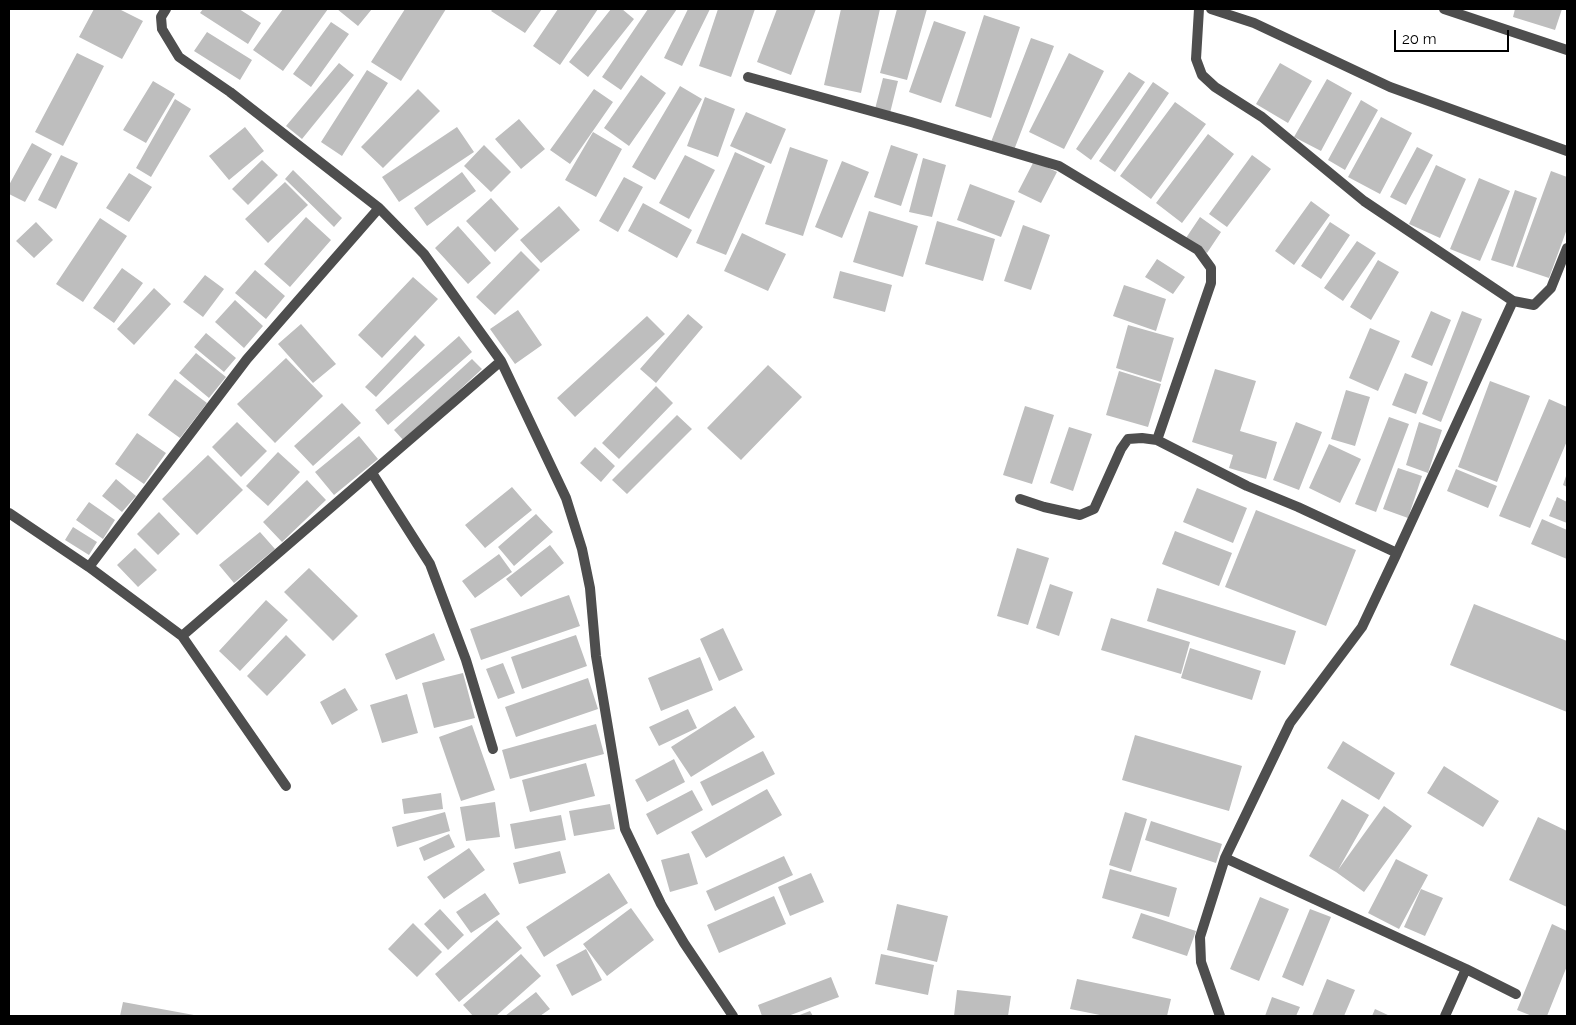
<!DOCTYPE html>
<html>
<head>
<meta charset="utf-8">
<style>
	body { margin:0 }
	#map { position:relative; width:1576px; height:1025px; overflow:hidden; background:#fff; font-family:Raleway,sans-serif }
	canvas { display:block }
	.frame { position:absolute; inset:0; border:10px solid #000; pointer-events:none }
	.scale { position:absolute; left:1394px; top:30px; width:115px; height:22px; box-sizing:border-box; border:2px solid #000; border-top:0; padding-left:6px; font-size:15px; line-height:18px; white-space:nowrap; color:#000; -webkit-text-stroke:4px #fff; paint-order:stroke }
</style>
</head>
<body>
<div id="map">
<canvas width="1576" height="1025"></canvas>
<div class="frame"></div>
<div class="scale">20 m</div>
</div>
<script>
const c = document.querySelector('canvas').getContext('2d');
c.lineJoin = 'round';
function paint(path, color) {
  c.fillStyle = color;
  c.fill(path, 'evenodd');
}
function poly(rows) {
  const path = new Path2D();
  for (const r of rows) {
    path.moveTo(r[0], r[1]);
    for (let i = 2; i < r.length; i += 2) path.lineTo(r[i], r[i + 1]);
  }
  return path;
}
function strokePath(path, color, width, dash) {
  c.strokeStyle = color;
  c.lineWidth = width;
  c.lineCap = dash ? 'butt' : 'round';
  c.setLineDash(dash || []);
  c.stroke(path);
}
paint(poly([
	[94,9,119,9,143,21,122,59,79,37],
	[203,9,239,9,261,23,248,44,200,13],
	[283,9,328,9,283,71,253,50],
	[337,9,372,9,358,26],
	[405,9,446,9,401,81,371,62],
	[493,9,542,9,525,33,491,11],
	[558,9,598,9,560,65,533,46],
	[611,9,622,9,634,19,588,77,569,62],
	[648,9,677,9,621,90,602,77],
	[688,9,710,9,682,66,664,58],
	[718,9,755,9,731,77,699,66],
	[777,9,816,9,791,75,757,62],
	[841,9,880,9,861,93,824,85],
	[897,9,927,9,907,80,880,73],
	[1515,9,1562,9,1555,30,1513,17],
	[984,15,1020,27,991,118,955,106],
	[934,21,966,32,941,103,909,92],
	[331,22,349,34,311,87,293,74],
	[207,32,252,60,240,80,194,51],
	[1031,38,1054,46,1014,150,991,142],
	[77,53,104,66,63,146,35,132],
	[1069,53,1104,71,1064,149,1029,132],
	[339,63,354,75,302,139,286,126],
	[1280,63,1312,81,1288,123,1256,104],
	[367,70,388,83,342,156,321,142],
	[1129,72,1145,82,1091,160,1076,149],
	[641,75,666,93,629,146,604,128],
	[883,78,898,81,890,113,875,109],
	[1327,79,1352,93,1321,151,1294,137],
	[153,81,175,94,146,143,123,130],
	[1153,82,1169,93,1115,172,1099,161],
	[680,86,702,99,655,180,632,167],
	[418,89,440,111,383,168,361,147],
	[594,89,613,102,570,164,550,150],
	[705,97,735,109,718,157,687,146],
	[175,99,191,109,151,177,136,168],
	[1361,100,1378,110,1345,170,1328,160],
	[1175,102,1206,124,1151,199,1120,176],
	[746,112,786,129,771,164,730,146],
	[1381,117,1412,133,1380,194,1348,177],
	[519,119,545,149,521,169,495,139],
	[245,127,264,151,229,180,209,156],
	[457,127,474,152,399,202,382,177],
	[593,132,622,149,596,197,565,180],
	[1208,134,1234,154,1182,223,1156,203],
	[32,143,52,154,25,202,9,194,9,185],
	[484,145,511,172,491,192,464,166],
	[891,145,918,154,901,206,874,197],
	[790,147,828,160,803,236,765,224],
	[1417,147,1433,155,1406,205,1390,197],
	[735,152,765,166,726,255,696,243],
	[61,155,78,163,56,209,38,200],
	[685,155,715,170,689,219,659,203],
	[1252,155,1271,169,1227,227,1209,214],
	[923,158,946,165,932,217,909,212],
	[262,160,278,175,248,205,232,189],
	[842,161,869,172,842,238,815,227],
	[1034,161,1057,172,1041,203,1018,192],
	[1436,165,1466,179,1440,238,1409,224],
	[293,170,342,218,334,227,285,179],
	[1551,171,1567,177,1567,229,1549,278,1516,267],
	[462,172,476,191,427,226,414,208],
	[129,173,152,187,129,222,106,208],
	[624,177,643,187,618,232,599,221],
	[1479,178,1510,191,1480,261,1450,249],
	[285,182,308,205,268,243,245,219],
	[970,184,1015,201,1001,237,957,220],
	[1515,190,1537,198,1513,267,1491,260],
	[491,198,519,229,495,252,466,221],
	[1311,201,1330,215,1294,265,1275,251],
	[643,203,692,230,677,258,628,231],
	[559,206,580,230,541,263,520,240],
	[869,211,918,226,903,277,853,262],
	[306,217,331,240,290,287,264,264],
	[1200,217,1221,232,1207,253,1186,238],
	[100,218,127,236,83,302,56,284],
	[937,221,995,239,983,281,925,264],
	[36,222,53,240,34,258,16,241],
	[1330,222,1350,235,1321,279,1301,266],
	[1023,225,1050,235,1031,290,1004,281],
	[458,226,491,263,468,284,435,248],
	[742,233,786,254,768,291,724,271],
	[1357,241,1376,253,1343,301,1324,288],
	[521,251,540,270,495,315,476,297],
	[1157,259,1185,277,1173,294,1145,277],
	[1378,260,1399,272,1371,320,1350,307],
	[122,268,143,283,114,323,93,308],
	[255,270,285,296,266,319,235,293],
	[840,271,892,285,885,312,833,298],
	[205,275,224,289,203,317,183,302],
	[413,277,438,299,382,358,358,335],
	[1124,285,1166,299,1156,331,1113,316],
	[154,288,171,304,134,345,117,329],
	[235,300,263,326,244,348,215,322],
	[518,310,542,345,515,364,490,329],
	[1431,311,1451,320,1432,366,1411,357],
	[1462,311,1482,319,1441,422,1422,414],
	[688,314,703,327,656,383,640,369],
	[647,316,665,334,575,417,557,398],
	[301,324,336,364,313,383,278,344],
	[1128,325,1174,338,1161,382,1116,368],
	[1370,328,1400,341,1378,391,1349,378],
	[206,333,236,358,224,372,194,347],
	[415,335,425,345,376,397,365,387],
	[459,336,472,352,388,425,375,410],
	[196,353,226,377,209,398,179,373],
	[286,358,323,396,275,443,237,404],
	[472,359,482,369,404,441,394,430],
	[768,365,802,397,741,460,707,428],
	[1215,369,1256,381,1240,431,1277,442,1266,479,1229,468,1233,455,1192,442],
	[1119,371,1161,384,1148,427,1106,415],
	[1405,373,1428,382,1416,414,1392,405],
	[175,379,207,403,180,438,148,415],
	[1490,381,1530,396,1497,482,1458,467],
	[656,386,673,403,619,459,602,443],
	[1346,390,1370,397,1355,446,1331,439],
	[1549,399,1567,407,1567,441,1530,528,1499,516],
	[342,403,361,423,313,466,294,446],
	[1025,406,1054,415,1032,484,1003,475],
	[677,415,692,429,627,494,612,480],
	[1389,417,1409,424,1376,512,1355,504],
	[237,422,267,451,241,477,212,447],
	[1296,422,1322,432,1299,490,1273,480],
	[1419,422,1442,430,1428,473,1406,465],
	[1069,427,1092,434,1073,491,1050,483],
	[137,433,166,453,144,484,115,464],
	[359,436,378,459,334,495,315,472],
	[1329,444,1361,459,1340,503,1309,488],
	[595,447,615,466,601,482,580,463],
	[278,452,300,472,268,506,246,486],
	[208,455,243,490,197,535,162,499],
	[1398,468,1422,476,1408,518,1383,509],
	[1456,469,1497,486,1488,508,1447,491],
	[1567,473,1567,487,1563,485],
	[116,479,136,496,122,512,102,496],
	[307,480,326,500,282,542,263,522],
	[512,487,532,510,485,548,465,525],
	[1197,488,1247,508,1233,543,1183,522],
	[1557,497,1567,502,1567,523,1549,516],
	[89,502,115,520,103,539,76,520],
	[1256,510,1356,550,1326,626,1225,587],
	[159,512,180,534,158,555,137,534],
	[536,514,553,532,514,566,498,547],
	[1542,519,1567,530,1567,559,1531,544],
	[73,527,97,542,89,555,65,540],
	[1175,531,1232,553,1219,586,1162,564],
	[260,532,275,549,234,583,219,565],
	[550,545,564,563,521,597,506,579],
	[135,548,157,570,138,587,117,565],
	[1017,548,1049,558,1028,625,997,616],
	[499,554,512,572,475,598,462,581],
	[309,568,358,616,333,641,284,592],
	[1050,584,1073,592,1059,636,1036,628],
	[1157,588,1296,631,1285,665,1147,621],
	[569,595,580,626,481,660,470,629],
	[266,600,288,620,240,671,219,651],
	[1474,604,1567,641,1567,712,1450,665],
	[1111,618,1190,642,1181,674,1101,650],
	[723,628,743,670,719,681,700,639],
	[434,633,445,660,396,680,385,654],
	[286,635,306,655,267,696,247,676],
	[576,635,587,666,522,689,511,657],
	[1190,648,1261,671,1252,700,1181,678],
	[700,657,713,690,661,711,648,678],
	[503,663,515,693,498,699,486,669],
	[463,673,475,718,434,728,422,683],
	[588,678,598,709,516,737,505,707],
	[345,688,358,710,332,725,320,702],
	[407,694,418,733,382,743,370,705],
	[735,706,755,737,691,777,671,747],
	[688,709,697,728,659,746,649,727],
	[596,724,604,754,510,779,502,750],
	[472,725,495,790,461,801,439,737],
	[1135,735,1242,766,1229,811,1122,780],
	[1343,741,1395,773,1379,800,1327,768],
	[763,751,775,774,712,806,700,782],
	[674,759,685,782,647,802,635,780],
	[586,763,595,796,530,812,522,780],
	[1444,766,1499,801,1483,827,1427,793],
	[767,789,782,815,706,858,691,832],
	[692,790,703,810,657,835,646,814],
	[441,793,443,809,404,814,402,799],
	[1342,799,1369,815,1338,870,1384,806,1412,826,1364,892,1336,872,1309,856],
	[495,802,500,837,466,841,460,807],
	[610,804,615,829,574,836,569,811],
	[445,812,450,831,397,847,392,827],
	[1125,812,1147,819,1131,872,1109,865],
	[561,815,566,840,515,849,510,824],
	[1538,817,1567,831,1567,907,1509,880],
	[1151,821,1222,844,1216,863,1145,840],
	[449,834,455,847,424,861,419,848],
	[469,848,485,870,444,899,427,877],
	[560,851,566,873,519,884,513,863],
	[689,853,698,884,670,892,661,860],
	[784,856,793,875,715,911,706,891],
	[1396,859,1428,875,1399,929,1368,913],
	[1110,869,1177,888,1169,917,1102,898],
	[609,873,628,903,544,957,526,927],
	[811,873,824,902,790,916,778,887],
	[1421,889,1443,898,1425,936,1404,927],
	[485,893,500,914,471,933,456,912],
	[774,896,786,924,719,953,707,925],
	[1260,897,1289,909,1259,981,1230,969],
	[897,904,948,916,937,962,887,950],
	[631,908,654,940,607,976,583,944],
	[440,909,464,935,448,950,424,924],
	[1310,909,1331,917,1303,986,1282,977],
	[1141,913,1196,931,1187,956,1132,938],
	[497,920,522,948,459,1002,435,974],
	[413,923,442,952,417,977,388,949],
	[1552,924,1567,931,1567,966,1547,1016,1532,1016,1517,1010],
	[586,949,602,980,572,996,556,965],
	[521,954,541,976,496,1016,473,1016,463,1005],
	[881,954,934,965,928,995,875,984],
	[831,977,839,997,788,1016,762,1016,758,1005],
	[1077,979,1171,999,1167,1016,1105,1016,1070,1009],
	[1327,979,1355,990,1344,1016,1312,1016],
	[957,990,1011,996,1008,1016,954,1016],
	[536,992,550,1009,540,1016,505,1016],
	[1272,997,1300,1007,1296,1016,1265,1016],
	[123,1002,194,1015,193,1016,120,1016],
	[1375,1009,1390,1016,1372,1016],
	[810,1011,813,1016,797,1016]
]), '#bebebe');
strokePath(poly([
	[166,9,161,17,162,29,179,57,230,92,379,208,424,254,501,361,566,498,582,549,590,588,596,656,625,829,661,904,684,943,733,1016],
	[1199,9,1196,59,1202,75,1215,87,1262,117,1364,201,1513,301,1534,305,1551,288,1567,248],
	[1211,9,1254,23,1390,87,1567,151],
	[1444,9,1567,50],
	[748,77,911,122,1059,166,1198,250,1211,268,1211,283,1157,440,1247,486,1298,507,1397,553,1362,627,1290,723,1225,858,1200,937,1201,962,1220,1016],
	[372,473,430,564,466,660,493,749],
	[1020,499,1044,507,1080,515,1094,509,1121,449,1128,439,1142,438,1157,440],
	[9,513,89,567,182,636,286,786],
	[1397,553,1513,301],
	[89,567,247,359,379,208],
	[182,636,501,361],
	[1225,858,1466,969,1516,994],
	[1445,1016,1466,969]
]), '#4e4e4e', 10);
</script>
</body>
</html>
